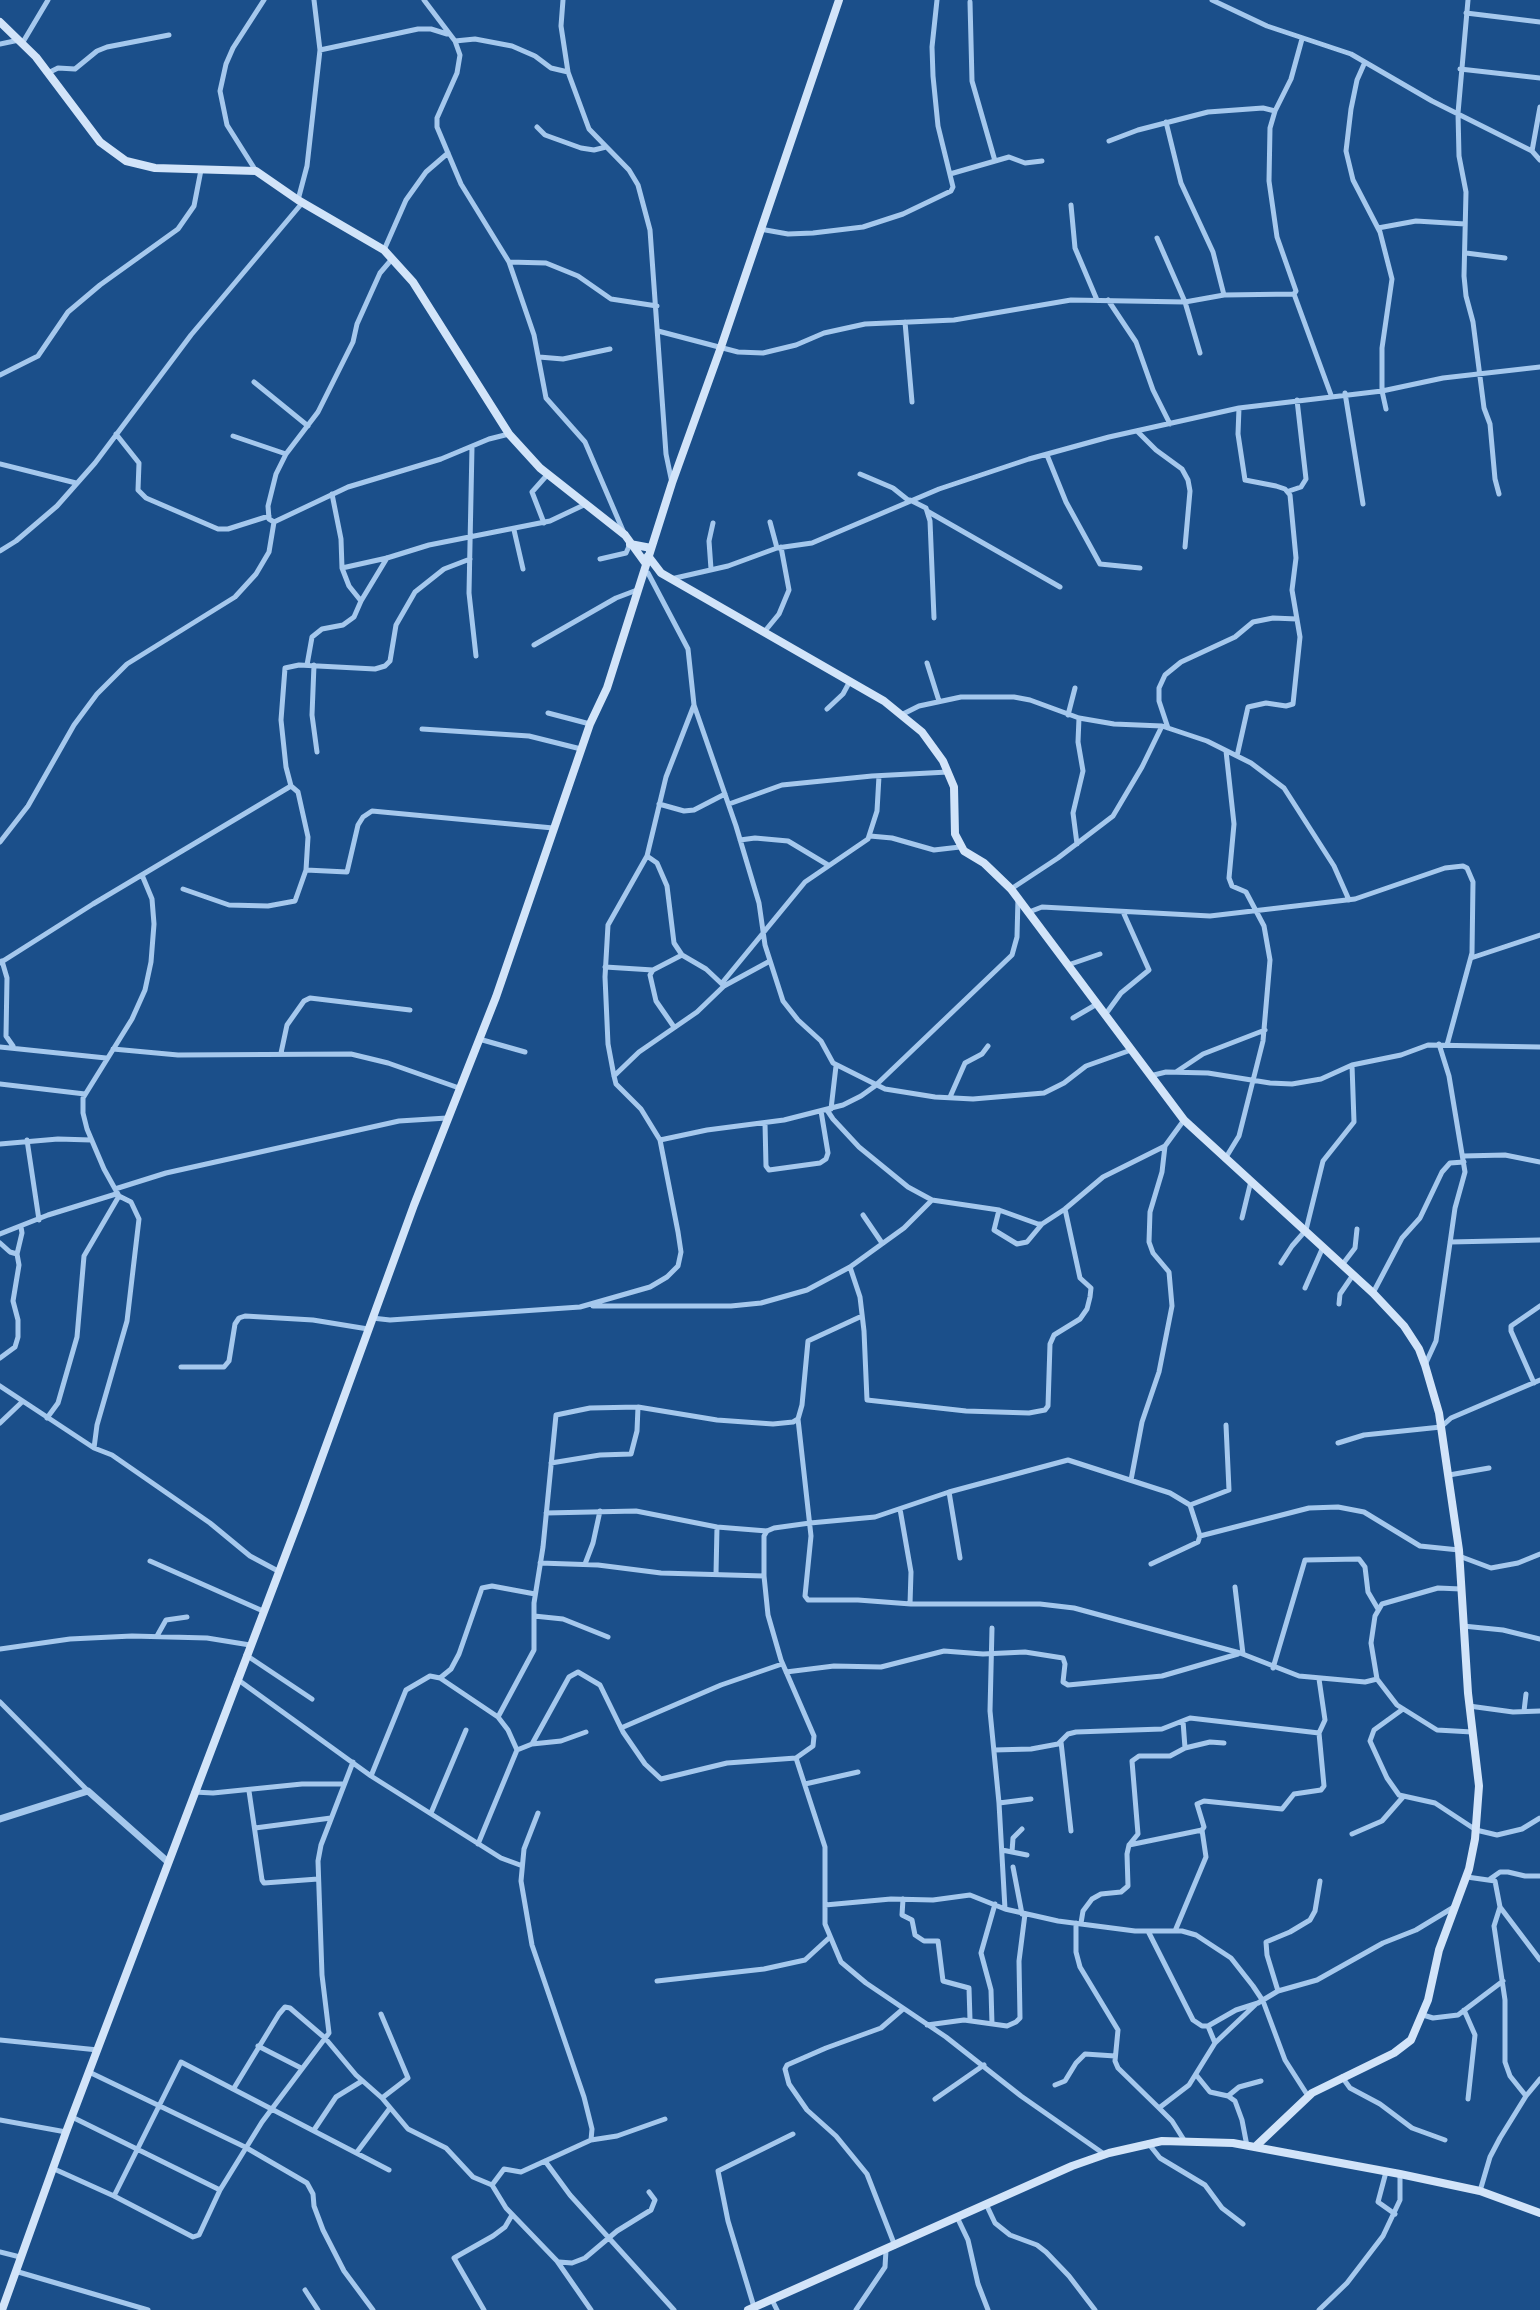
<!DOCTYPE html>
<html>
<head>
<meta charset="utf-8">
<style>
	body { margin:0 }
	canvas { display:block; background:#1b4f8a }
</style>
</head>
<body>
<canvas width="1540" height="2310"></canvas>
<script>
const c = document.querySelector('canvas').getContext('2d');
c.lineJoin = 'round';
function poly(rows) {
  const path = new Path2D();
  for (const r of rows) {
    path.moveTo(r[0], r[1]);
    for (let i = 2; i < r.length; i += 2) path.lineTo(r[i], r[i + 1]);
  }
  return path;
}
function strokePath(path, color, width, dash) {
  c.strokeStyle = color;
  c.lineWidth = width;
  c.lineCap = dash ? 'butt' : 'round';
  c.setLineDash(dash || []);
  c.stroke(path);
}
strokePath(poly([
	[424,0,455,41,460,55,457,73,437,118,437,127,461,184,509,262,534,335,546,398,585,442,624,533],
	[563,0,561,26,568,72],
	[1212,0,1267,26,1351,54,1432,101,1532,151,1540,160],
	[1468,0,1458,113,1459,156,1466,192,1464,276,1466,296,1473,322,1484,408,1490,424,1495,479,1499,494],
	[970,2,972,81,995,161],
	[1466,13,1540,22],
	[1302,39,1291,79,1275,111,1270,128,1269,181,1277,237,1296,291,1294,294,1331,395],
	[455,41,475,39,512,46,535,56,551,68,568,72,589,129,629,170,638,185,650,230,666,454,672,483],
	[23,42,48,0],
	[0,44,19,40],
	[320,50,418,29,431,29,447,34],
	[1365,62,1357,80,1351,109,1346,151,1353,180,1380,232,1392,279,1382,348,1382,391,1386,409],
	[1460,69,1540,78],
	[48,73,58,68,75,69,97,51,107,47,169,35],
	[1166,122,1181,183,1213,252,1224,295],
	[537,127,545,135,581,148,594,150,606,147],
	[1109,141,1138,130,1208,112,1263,108,1275,111],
	[1532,151,1540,107],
	[256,171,227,125,220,91,226,64,233,48,264,0],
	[950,174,1009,157,1025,163,1042,161],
	[298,200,307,166,320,50,314,0],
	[1071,205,1075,248,1097,300],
	[1378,228,1416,221,1465,224],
	[760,229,788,234,813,233,863,227,903,214,951,191,953,187,938,126,933,76,932,47,937,0],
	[1157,238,1185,302,1200,353],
	[384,250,406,200,426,172,448,153],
	[1466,253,1505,258],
	[392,259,380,273,357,324,353,342,318,412,286,454,276,474,268,506,269,519,274,522,348,487,441,459,489,439,509,434],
	[509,262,546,263,578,276,611,299,657,306],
	[1108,300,1136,342,1153,390,1170,424],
	[905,322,912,402],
	[658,331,738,352,763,353,796,345,824,333,865,324,954,320,1071,300,1185,302,1224,295,1294,294],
	[539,357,563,359,610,349],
	[0,375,38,356,68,312,100,285,178,229,194,206,201,170],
	[254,382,308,426],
	[1345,393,1363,504],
	[1137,431,1156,450,1182,469,1188,480,1190,491,1185,547],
	[116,434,139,463,138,490,146,498,218,529,228,529,269,516],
	[233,436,286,454],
	[472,447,469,593,476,656],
	[1047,455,1066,502,1100,564,1140,568],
	[0,464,76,483],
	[860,474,893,488,908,500],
	[1289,491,1301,487,1306,479,1297,400],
	[910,500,926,508,930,521,934,618],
	[927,511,1060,587],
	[770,522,777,548],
	[544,523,532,492,548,474],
	[514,530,523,569],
	[0,551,16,541,57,506,95,463,191,335,303,202],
	[600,559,626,553,630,544],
	[342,568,387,558,429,545,550,521,586,504],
	[711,569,709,541,713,523],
	[648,573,688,649,694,705,736,826,759,903,765,945,783,1001,798,1020,821,1041,833,1063,885,1089,935,1097,973,1099,1044,1093,1064,1083,1086,1066,1131,1050],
	[671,579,728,566,777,548,812,543,939,489,1029,459,1109,437,1239,408,1382,391,1443,378,1540,367],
	[361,601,387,558],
	[765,631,779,614,789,590,781,547],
	[534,645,616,598,637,590],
	[927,663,939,701],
	[307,665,312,637,322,629,343,625,354,617,361,601,349,586,342,568,341,539,332,494],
	[314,665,312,715,317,752],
	[827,709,843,694,850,681],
	[548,713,590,724],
	[903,714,919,706,961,697,1014,697,1030,700,1079,718,1114,724,1162,726,1207,741,1251,763,1284,788,1334,866,1349,900],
	[1068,715,1075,688],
	[1168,728,1159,701,1159,688,1165,675,1181,662,1235,637,1253,622,1273,618,1297,619],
	[422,729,529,736,581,749],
	[1237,756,1248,707,1266,703,1286,706,1293,704,1300,637,1292,590,1296,558,1290,495,1285,489,1276,486,1245,480,1238,434,1239,408],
	[659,804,684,811,694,810,725,794],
	[729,804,782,785,872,776,948,772],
	[870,836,892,838,934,850,960,847],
	[740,840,755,838,788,841,828,865],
	[0,842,28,806,74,725,97,694,127,664,235,597,256,574,269,552,274,522],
	[1077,844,1073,813,1083,771,1078,742,1079,718],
	[647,856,657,863,667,886,674,943,682,955,706,969,723,985],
	[306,870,347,872,358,825,363,817,372,811,553,828],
	[183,889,229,905,268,906,295,901,306,870,308,837,298,792,291,786,286,767,281,720,285,668,299,665,375,669,385,666,390,661,396,625,415,592,444,569,470,559],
	[1011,889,1058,858,1113,816,1142,767,1162,726],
	[1029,912,1042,907,1210,916,1355,899,1445,868,1463,866,1467,868,1473,882,1472,953,1447,1045],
	[1471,958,1540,935],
	[2,961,7,978,6,1036,13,1046],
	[0,963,93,904,291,786],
	[1068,965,1100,954],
	[605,967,653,970],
	[722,983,805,882,868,839,877,811,879,776],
	[1105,1015,1121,993,1149,970,1124,914],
	[1073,1018,1097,1004],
	[674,1027,656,1001,650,975,653,970,682,955],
	[479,1039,525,1052],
	[0,1047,106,1058],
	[113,1049,178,1055,351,1054,388,1063,459,1088],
	[281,1053,287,1025,304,1001,310,998,410,1010],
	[1176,1072,1203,1054,1265,1030],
	[614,1076,639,1052,697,1012,724,986,770,961],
	[1150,1076,1166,1072,1208,1073,1270,1083,1292,1084,1321,1079,1352,1065,1401,1055,1428,1045,1540,1047],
	[0,1084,85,1094],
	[950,1097,965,1063,982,1054,988,1046],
	[831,1109,836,1066],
	[827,1110,833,1119,859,1147,908,1187,932,1200,999,1210,1038,1224,1042,1224,1065,1209,1103,1177,1165,1146,1184,1120],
	[765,1123,766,1166,769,1170,820,1163,826,1159,828,1153,821,1111],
	[27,1140,39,1220],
	[660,1140,707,1130,784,1120,843,1105,861,1096,875,1086,1012,955,1017,937,1018,898],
	[0,1144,58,1139,91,1140],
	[1463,1156,1505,1155,1540,1162],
	[1225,1159,1239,1136,1263,1041,1270,960,1264,926,1246,892,1232,886,1229,878,1234,824,1226,751],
	[115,1189,166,1173,399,1121,447,1118],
	[932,1200,904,1228,850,1267,860,1297,864,1331,867,1400,966,1411,1029,1413,1045,1410,1048,1406,1050,1344,1054,1335,1080,1319,1087,1309,1090,1297,1091,1288,1080,1278,1065,1209],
	[999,1210,994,1230,1017,1244,1027,1242,1042,1224],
	[863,1215,882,1243],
	[1242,1218,1251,1181],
	[0,1234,48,1215,116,1194],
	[1450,1242,1540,1240],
	[0,1243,10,1252,17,1254,19,1265,13,1301,18,1320,18,1337,15,1347,0,1358],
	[17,1254,22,1233,21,1227],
	[1281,1263,1292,1246,1306,1230,1323,1161,1354,1122,1352,1065],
	[1342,1265,1355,1248,1357,1229],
	[1305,1288,1323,1247],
	[1373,1293,1402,1238,1420,1218,1442,1172,1450,1163,1464,1162],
	[1339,1304,1340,1294,1353,1275],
	[593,1306,731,1306,761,1303,807,1290,850,1267],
	[372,1318,390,1320,580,1307,650,1287,667,1277,678,1266,681,1252,678,1232,660,1140,641,1109,616,1084,614,1076,608,1044,605,977,608,925,647,856,666,777,694,705],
	[1425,1365,1436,1341,1455,1208,1465,1172,1449,1076,1439,1044],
	[181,1367,224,1367,229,1361,235,1324,239,1318,245,1316,313,1320,368,1329],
	[1534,1383,1511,1331,1511,1326,1540,1306],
	[0,1386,94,1448,112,1455,210,1523,250,1556,278,1571],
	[47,1418,58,1403,77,1337,84,1256,119,1196,104,1169,87,1129,83,1113,83,1098,132,1019,145,990,151,962,154,924,152,899,142,875],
	[798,1419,811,1536,805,1596,808,1600,858,1600,911,1604,1040,1604,1074,1608,1240,1653,1299,1676,1365,1682,1377,1679],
	[0,1423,22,1402],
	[1338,1443,1364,1435,1441,1427,1451,1418,1540,1380],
	[94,1448,97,1425,127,1321,139,1219,131,1202,119,1196],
	[551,1463,600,1455,631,1454,637,1431,638,1407],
	[1449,1475,1489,1468],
	[1131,1480,1142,1422,1159,1372,1172,1306,1169,1272,1153,1253,1149,1242,1150,1212,1162,1172,1165,1146],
	[949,1492,960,1558],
	[1190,1505,1229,1490,1226,1425],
	[900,1509,911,1572,910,1604],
	[546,1513,636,1511,717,1527,767,1531,774,1528,810,1523,875,1517,949,1492,1068,1460,1170,1493,1190,1505,1200,1536,1198,1542,1151,1564],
	[1200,1536,1309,1508,1338,1507,1364,1512,1420,1546,1459,1550],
	[1459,1556,1491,1568,1518,1563,1540,1554],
	[150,1561,263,1611],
	[540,1563,598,1565,661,1573,764,1576],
	[585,1564,593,1543,600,1511],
	[716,1574,717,1527],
	[1235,1587,1243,1654],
	[1461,1589,1438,1588,1382,1604,1375,1616,1371,1643,1377,1679,1397,1705,1437,1730,1472,1732],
	[534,1616,563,1619,608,1637],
	[1463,1626,1503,1630,1540,1639],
	[992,1628,990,1711,999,1803,1005,1909],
	[157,1636,166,1620,187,1617],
	[0,1649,70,1639,132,1636,207,1638,250,1645],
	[246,1655,312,1699],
	[1273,1668,1305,1560,1359,1559,1365,1567,1368,1592,1378,1609],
	[786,1672,834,1666,881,1667,944,1651,983,1654,1025,1652,1063,1658,1065,1664,1063,1682,1068,1685,1162,1676,1238,1654],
	[440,1678,451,1669,459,1654,482,1588,492,1586,535,1594],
	[237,1679,371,1776,501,1858,520,1865],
	[0,1702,88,1791],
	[1469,1706,1513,1712,1540,1711],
	[1403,1709,1374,1730,1370,1741,1387,1778,1399,1795,1435,1803,1476,1830,1497,1835,1522,1829,1540,1818],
	[1524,1711,1526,1694],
	[498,1717,534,1650,534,1603,543,1547,556,1415,590,1408,638,1407,717,1420,773,1424,793,1422,798,1419,802,1405,808,1341,862,1316],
	[621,1728,721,1685,782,1664],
	[1061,1742,1071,1831],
	[532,1744,569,1677,578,1672,600,1685,623,1732,645,1764,661,1779,727,1763,796,1758,813,1746,814,1736,781,1660,768,1615,764,1576,764,1536,767,1531],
	[1185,1748,1210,1742,1224,1743],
	[994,1750,1031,1749,1058,1744,1068,1734,1076,1732,1162,1729,1190,1718,1319,1733,1325,1720,1319,1679],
	[796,1758,825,1847,825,1924,841,1962,866,1983,946,2037,1021,2096,1104,2154],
	[371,1776,406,1690,430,1676,440,1678,498,1717,508,1730,517,1750],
	[805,1784,858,1772],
	[249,1791,262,1880,264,1883,318,1879],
	[194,1792,213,1793,302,1784,343,1784],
	[999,1803,1031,1799],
	[431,1813,466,1730],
	[538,1813,524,1849,521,1881,532,1945,584,2097,592,2129,591,2140],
	[255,1828,331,1818],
	[1352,1834,1382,1821,1403,1797],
	[478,1844,517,1750,532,1744,561,1741,586,1732],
	[1129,1845,1202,1830,1204,1827,1197,1804,1204,1801,1282,1809,1294,1794,1321,1790,1324,1786,1319,1733],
	[1002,1850,1027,1855],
	[1012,1852,1013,1838,1022,1829],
	[1013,1867,1022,1914],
	[1467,1877,1495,1881,1500,1907,1540,1960],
	[1490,1879,1500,1872,1508,1872,1525,1876,1540,1876],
	[903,1899,902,1915,912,1920,915,1935,924,1941,938,1941,943,1981,969,1988,970,2020],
	[825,1905,891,1899,933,1900,970,1895,1005,1909,1058,1921,1135,1931,1182,1931,1196,1935,1231,1958,1253,1986,1263,2001,1285,2060,1308,2096],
	[1500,1907,1494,1926,1505,2000,1505,2062,1510,2076,1526,2096],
	[1076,1923,1076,1952,1080,1967,1118,2030,1115,2061,1118,2068,1159,2108],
	[1081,1923,1083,1911,1092,1899,1101,1894,1121,1892,1128,1886,1127,1854,1129,1845,1138,1834,1132,1761,1139,1756,1170,1756,1185,1748,1183,1721],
	[1148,1931,1193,2020,1202,2026,1208,2026,1236,2010,1258,2003,1278,1991,1317,1980,1383,1943,1416,1930,1454,1907],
	[1175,1931,1206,1857,1202,1830],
	[657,1981,764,1969,805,1960,829,1938],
	[1278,1991,1267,1955,1266,1942,1290,1932,1310,1920,1315,1911,1320,1881],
	[1464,2010,1475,2035,1468,2099],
	[381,2014,408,2078,382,2098],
	[1423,2015,1433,2018,1458,2015,1503,1981],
	[992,2024,991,1990,981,1953,995,1904],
	[927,2025,964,2020,1007,2026,1016,2022,1020,2018,1019,1961,1025,1914],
	[1208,2026,1215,2043],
	[0,2040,98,2050],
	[258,2046,301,2068],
	[89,2072,245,2147,307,2183,313,2194,314,2206,323,2230,344,2271,373,2310],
	[1197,2076,1210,2092,1228,2096,1235,2101,1242,2120,1247,2146],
	[1342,2077,1350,2088,1380,2104,1412,2128,1445,2140],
	[1055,2085,1065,2081,1076,2063,1085,2054,1115,2056],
	[234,2088,279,2014,285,2007,290,2008,325,2038,356,2075,382,2098,408,2129,446,2148,473,2177,492,2185,506,2208,557,2261,591,2310],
	[1228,2096,1239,2087,1261,2081],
	[935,2099,984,2065],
	[72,2117,220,2190],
	[0,2120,66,2132],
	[314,2130,336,2097,362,2081],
	[1184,2140,1172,2121,1159,2108,1189,2085,1215,2043,1255,2005],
	[1148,2143,1160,2158,1205,2185,1222,2208,1243,2224],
	[357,2152,390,2108],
	[545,2161,570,2195,674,2310],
	[52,2168,114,2196,193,2237,199,2235,220,2190,262,2122,329,2033,322,1975,318,1861,321,1845,353,1762],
	[1386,2172,1378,2202,1395,2214],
	[492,2185,504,2169,521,2172,591,2140,617,2136,665,2119],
	[1480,2191,1490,2157,1500,2138,1526,2096,1540,2079],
	[114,2196,181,2062,389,2170],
	[986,2204,995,2223,1010,2235,1037,2245,1046,2252,1069,2276,1095,2310],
	[957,2217,968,2240,978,2284,988,2310],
	[895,2246,867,2174,836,2136,807,2110,789,2084,785,2069,787,2065,826,2048,881,2028,903,2009],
	[0,2252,20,2257],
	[559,2262,572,2263,585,2258,617,2231,651,2210,655,2200,649,2192],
	[15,2271,148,2310],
	[305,2290,318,2310],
	[772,2300,777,2310],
	[754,2307,728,2221,718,2171,793,2134],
	[484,2310,454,2258,493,2236,505,2227,512,2215],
	[856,2310,885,2267,886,2250],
	[1319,2310,1347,2283,1383,2236,1400,2200,1400,2174]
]), '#a5c8ed', 5);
strokePath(poly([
	[0,1819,88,1791,168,1862]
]), '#a5c8ed', 7);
strokePath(poly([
	[0,22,36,57,100,142,126,161,155,168,256,171,298,200,384,250,413,282,509,434,540,468,625,535,646,564],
	[630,544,651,548],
	[648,556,661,573,884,701,922,732,943,761,954,787,955,834,964,851,984,863,1011,889,1184,1120,1373,1293,1404,1326,1419,1349,1425,1365,1439,1413,1459,1550,1468,1693,1479,1786,1475,1839,1469,1869,1439,1950,1428,2000,1411,2040,1394,2053,1312,2093,1255,2147],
	[2,2310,66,2132,303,1509,414,1205,496,997,590,724,607,688,672,483,721,347,839,0],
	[748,2310,1072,2166,1109,2153,1162,2141,1233,2143,1400,2174,1480,2191,1540,2213]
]), '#d2e4f9', 8);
</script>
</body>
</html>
